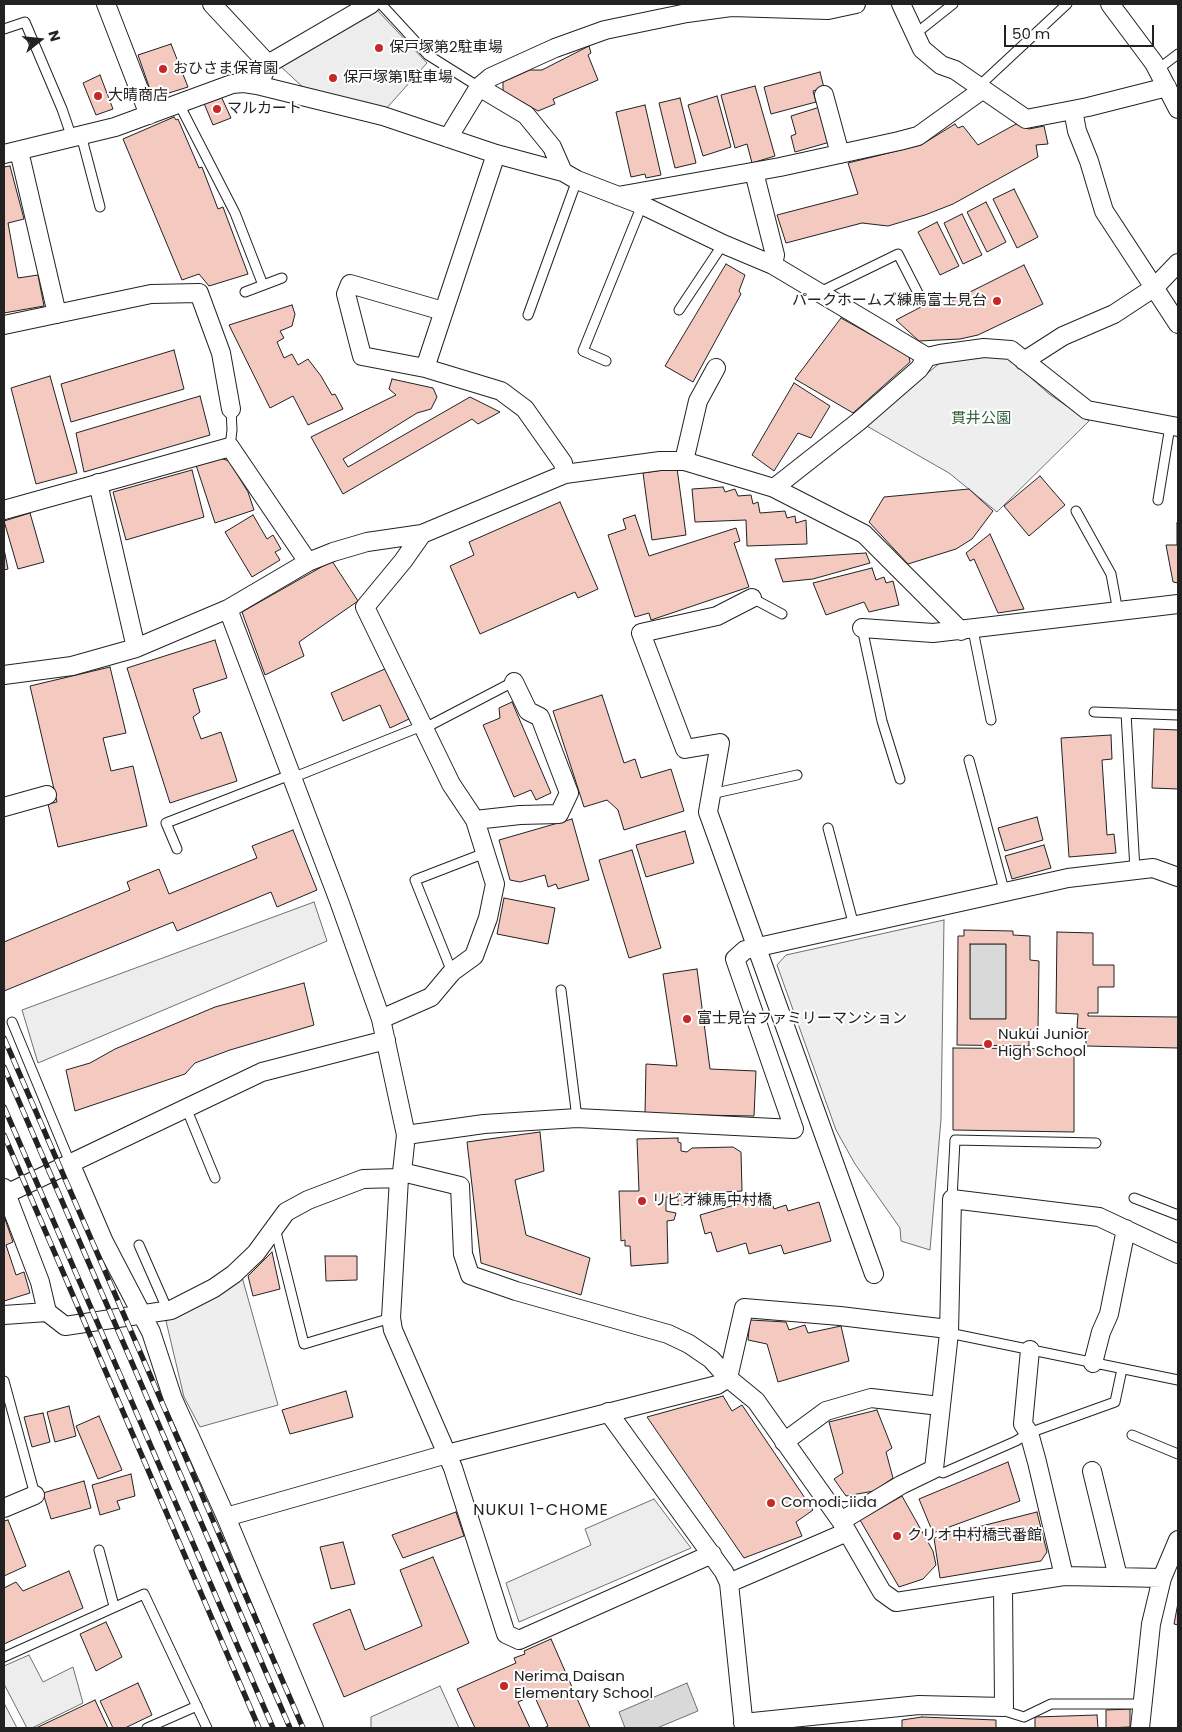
<!DOCTYPE html>
<html>
<head>
<meta charset="utf-8">
<style>
	body { margin:0 }
	#map { position:relative; width:1182px; height:1732px; overflow:hidden; background:#fff; font-family:Poppins,sans-serif }
	canvas { display:block }
	.frame { position:absolute; inset:0; border:5px solid #222; pointer-events:none }
	.north { position:absolute; left:15px; top:15px; width:50px; height:50px; -webkit-text-stroke:4px #fff; paint-order:stroke; rotate:74deg; font-size:14px; font-weight:700; line-height:20px; text-align:center; color:#222 }
	.north::after { content:''; display:block; margin:auto; width:18px; height:22px; background:#222; clip-path:polygon(50% 0,100% 100%,50% 72%,0 100%) }
	.scale { position:absolute; left:1004px; top:25px; width:150px; height:22px; box-sizing:border-box; border:2px solid #222; border-top:0; padding-left:6px; font-size:15px; line-height:18px; white-space:nowrap; color:#222; -webkit-text-stroke:4px #fff; paint-order:stroke }
</style>
</head>
<body>
<div id="map">
<canvas width="1182" height="1732"></canvas>
<div class="frame"></div>
<div class="north">N</div>
<div class="scale">50 m</div>
</div>
<script>
const c = document.querySelector('canvas').getContext('2d');
c.lineJoin = 'round';
function paint(path, color) {
  c.fillStyle = color;
  c.fill(path, 'evenodd');
}
function poly(rows) {
  const path = new Path2D();
  for (const r of rows) {
    path.moveTo(r[0], r[1]);
    for (let i = 2; i < r.length; i += 2) path.lineTo(r[i], r[i + 1]);
  }
  return path;
}
function strokePath(path, color, width, dash) {
  c.strokeStyle = color;
  c.lineWidth = width;
  c.lineCap = dash ? 'butt' : 'round';
  c.setLineDash(dash || []);
  c.stroke(path);
}
function write(font, color, halo, rows, align = 'center') {
  c.font = font + ' Poppins,"Noto Sans JP",sans-serif';
  c.lineWidth = 4;
  c.setLineDash([]);
  c.textBaseline = 'middle';
  c.strokeStyle = halo;
  c.fillStyle = color;
  for (const [text, x, y, turn = 0] of rows) {
    c.save();
    c.translate(x, y);
    c.rotate((+turn || 0) * Math.PI / 180);
    c.textAlign = isNaN(turn) ? turn : align;
    if (halo) c.strokeText(text, 0, 0);
    c.fillText(text, 0, 0);
    c.restore();
  }
}
const green = poly([
	[984,355,1010,359,1049,394,1089,421,997,512,949,473,865,425,941,362,984,355],
	[944,920,941,1119,930,1250,901,1241,900,1228,855,1164,836,1130,777,965,786,955,944,920],
	[242,1277,278,1405,200,1427,184,1397,166,1321,219,1295,242,1277],
	[440,1686,459,1728,371,1728,371,1717,440,1686],
	[4,1703,17,1728,4,1728,4,1703]
]);
paint(green, '#eee');
strokePath(green, '#6f6f6f', 1);
const parking = poly([
	[371,9,377,10,427,63,385,110,306,90,279,65,371,9],
	[314,902,327,941,38,1063,22,1010,314,902],
	[654,1499,691,1548,519,1622,506,1583,591,1545,585,1529,654,1499],
	[29,1655,43,1682,73,1667,83,1703,32,1728,27,1728,4,1684,4,1666,29,1655]
]);
paint(parking, '#ededed');
strokePath(parking, '#6f6f6f', 1);
const water = poly([
	[970,944,1006,944,1006,1019,970,1019,970,944],
	[687,1683,698,1711,657,1728,625,1728,619,1712,687,1683]
]);
paint(water, '#d9d9d9');
strokePath(water, '#6f6f6f', 1);
const building = poly([
	[171,44,188,87,153,98,138,55,171,44],
	[589,46,591,53,588,55,598,80,553,99,555,104,538,111,503,91,503,82,530,70,542,70,589,46],
	[820,72,824,88,813,91,816,102,771,114,764,87,820,72],
	[100,75,113,109,96,115,83,83,100,75],
	[755,86,775,156,752,163,747,144,735,148,721,95,755,86],
	[220,94,231,118,213,125,203,101,220,94],
	[717,96,731,147,703,156,688,105,717,96],
	[680,98,696,163,675,168,659,103,680,98],
	[645,105,661,175,646,178,645,174,631,177,616,112,645,105],
	[820,107,830,142,795,152,791,136,796,134,791,116,820,107],
	[174,117,176,120,178,119,199,168,202,167,218,209,223,207,248,274,209,286,199,274,182,280,123,139,174,117],
	[955,124,958,128,963,126,978,145,1016,124,1029,129,1044,126,1048,144,1036,145,1038,157,953,204,925,215,888,226,862,223,786,243,777,215,858,194,848,163,921,145,955,124],
	[10,166,24,219,8,223,18,278,38,275,44,306,4,313,4,167,10,166],
	[1014,189,1038,237,1017,248,993,199,1014,189],
	[986,202,1006,242,987,252,967,212,986,202],
	[962,214,982,255,963,264,944,223,962,214],
	[937,222,959,266,940,275,918,232,937,222],
	[726,264,745,275,739,291,741,294,693,382,665,366,726,264],
	[1024,265,1043,304,978,335,960,339,919,341,896,320,938,298,944,305,1024,265],
	[292,305,295,314,292,326,280,331,284,338,277,342,284,358,292,354,298,365,308,359,321,376,332,395,335,394,343,409,308,425,293,396,270,408,229,325,292,305],
	[841,318,909,356,910,362,853,413,795,379,841,318],
	[174,350,184,389,71,422,61,384,174,350],
	[50,376,77,473,36,484,11,388,50,376],
	[392,379,433,388,437,397,431,409,417,413,343,459,348,467,470,397,500,412,478,424,472,419,343,494,311,437,396,395,389,389,392,379],
	[794,383,830,406,811,438,798,433,774,471,752,455,794,383],
	[200,396,210,435,84,472,76,433,200,396],
	[220,458,229,461,248,492,254,510,215,523,196,465,220,458],
	[677,468,686,535,652,540,643,473,677,468],
	[192,470,204,517,126,540,113,492,192,470],
	[1040,476,1065,505,1029,536,1004,506,1040,476],
	[723,487,725,492,735,489,738,496,751,495,753,504,758,502,760,513,785,511,787,518,795,516,796,523,806,520,807,544,747,546,746,520,695,522,692,489,723,487],
	[969,489,993,511,972,539,956,549,908,564,869,522,884,497,969,489],
	[560,502,598,589,578,598,575,592,480,634,450,566,474,555,469,542,560,502],
	[30,513,44,562,18,569,4,521,30,513],
	[253,515,267,539,273,535,281,549,275,552,280,560,252,577,225,532,253,515],
	[635,515,649,556,736,528,740,541,734,543,749,587,651,620,649,613,635,617,608,535,626,529,623,519,635,515],
	[1177,523,1178,523,1178,583,1173,582,1166,545,1177,545,1177,523],
	[990,534,1024,609,998,613,974,559,970,561,966,553,990,534],
	[4,549,8,569,4,570,4,549],
	[866,553,870,563,813,579,783,582,775,559,866,553],
	[332,561,358,601,299,642,304,656,265,675,242,612,332,561],
	[872,568,876,580,884,577,886,583,893,581,899,605,869,612,864,602,826,615,813,583,872,568],
	[215,640,227,678,193,689,200,712,193,717,201,739,221,732,237,781,170,803,127,668,215,640],
	[110,667,126,733,103,738,111,771,133,766,147,826,58,847,48,804,57,802,30,686,110,667],
	[387,668,409,719,390,728,380,705,343,721,331,693,387,668],
	[602,695,624,763,635,759,641,778,671,769,684,811,624,830,618,810,607,800,584,807,553,711,602,695],
	[512,702,551,793,536,800,531,790,514,797,483,725,500,718,499,708,512,702],
	[1154,729,1178,730,1178,789,1152,788,1154,729],
	[1111,735,1112,759,1102,760,1107,835,1114,834,1116,853,1069,857,1061,738,1111,735],
	[1037,817,1043,840,1005,851,998,828,1037,817],
	[572,819,589,880,558,889,556,884,548,887,545,875,520,882,510,880,499,840,572,819],
	[293,830,317,890,277,907,271,892,177,931,173,922,4,991,4,942,130,890,127,882,159,869,169,894,257,858,252,846,293,830],
	[685,831,694,863,646,877,636,845,685,831],
	[1044,845,1051,868,1012,879,1005,856,1044,845],
	[632,850,661,948,629,958,599,860,632,850],
	[504,898,555,908,548,944,497,934,504,898],
	[964,930,1013,931,1013,935,1030,936,1030,960,1039,961,1038,1030,1029,1030,1029,1046,957,1045,958,936,964,936,964,930],
	[970,944,1006,944,1006,1019,970,1019,970,944],
	[1057,932,1093,933,1093,965,1114,965,1114,987,1098,987,1098,1013,1088,1013,1088,1016,1178,1017,1178,1048,1086,1046,1086,1029,1077,1028,1078,1014,1056,1013,1057,932],
	[697,969,710,1069,756,1071,754,1116,645,1114,646,1064,677,1066,663,974,697,969],
	[304,983,314,1025,230,1050,195,1063,185,1074,75,1111,66,1070,90,1063,115,1049,215,1007,304,983],
	[953,1048,1074,1049,1074,1132,953,1130,953,1048],
	[540,1132,544,1171,515,1180,526,1235,590,1258,581,1295,481,1263,467,1142,540,1132],
	[678,1138,678,1142,681,1143,681,1151,687,1152,692,1148,733,1147,741,1152,742,1191,685,1194,685,1205,678,1205,678,1197,666,1197,666,1211,676,1213,674,1220,667,1221,668,1263,631,1266,630,1246,625,1246,625,1240,621,1241,619,1191,639,1191,637,1139,678,1138],
	[769,1195,774,1209,786,1205,788,1211,819,1202,831,1241,784,1254,781,1245,749,1254,746,1243,717,1252,711,1232,705,1234,700,1215,769,1195],
	[4,1216,13,1242,6,1245,16,1275,24,1272,30,1293,4,1301,4,1216],
	[272,1252,280,1289,253,1296,248,1276,272,1252],
	[325,1256,357,1256,357,1280,326,1281,325,1256],
	[750,1320,786,1322,789,1330,805,1325,808,1333,841,1326,849,1361,778,1382,767,1344,748,1340,750,1320],
	[346,1391,353,1417,290,1434,282,1410,346,1391],
	[723,1396,732,1411,742,1405,813,1510,796,1522,802,1536,744,1558,647,1417,723,1396],
	[69,1406,76,1436,55,1442,47,1412,69,1406],
	[877,1410,892,1448,886,1452,893,1478,874,1491,846,1496,834,1479,843,1473,829,1422,877,1410],
	[43,1413,50,1442,32,1447,24,1417,43,1413],
	[99,1416,122,1470,98,1479,76,1426,99,1416],
	[1008,1462,1020,1501,933,1533,919,1499,1008,1462],
	[131,1474,135,1496,117,1501,120,1509,100,1515,92,1485,131,1474],
	[84,1481,91,1508,51,1519,43,1493,84,1481],
	[902,1496,933,1551,936,1565,923,1579,899,1587,860,1520,902,1496],
	[456,1512,464,1536,403,1558,392,1535,456,1512],
	[1037,1512,1047,1552,1041,1561,940,1578,934,1538,1037,1512],
	[8,1520,26,1566,4,1576,4,1521,8,1520],
	[343,1542,355,1584,331,1589,320,1547,343,1542],
	[433,1557,469,1643,344,1697,313,1624,350,1609,365,1650,422,1626,400,1570,433,1557],
	[69,1571,83,1608,4,1644,4,1588,16,1582,23,1591,69,1571],
	[1178,1603,1178,1625,1174,1624,1178,1603],
	[106,1622,122,1657,96,1671,80,1634,106,1622],
	[551,1639,590,1728,544,1728,548,1726,534,1695,518,1702,530,1728,475,1728,457,1689,516,1663,514,1658,525,1654,524,1651,551,1639],
	[138,1683,152,1715,125,1728,113,1728,100,1701,138,1683],
	[95,1700,108,1728,36,1728,95,1700],
	[1130,1709,1130,1727,1106,1728,1106,1710,1130,1709],
	[1097,1715,1098,1728,1035,1728,1035,1717,1097,1715],
	[922,1717,996,1720,996,1728,902,1728,902,1720,922,1717]
]);
paint(building, '#f3c9c0');
strokePath(building, '#222', 1);
const lane = poly([
	[381,4,428,55,479,87],
	[4,29,25,22,62,109,72,138],
	[914,35,953,4],
	[1157,70,1178,54],
	[978,87,1067,4],
	[179,104,235,213,263,285],
	[81,135,100,207],
	[245,292,282,278],
	[820,292,898,254,919,295],
	[679,310,723,244],
	[528,315,577,180],
	[606,361,583,351,642,205],
	[230,447,232,430,231,409],
	[1158,500,1170,426],
	[1076,511,1111,574,1118,612],
	[752,598,782,614],
	[862,628,882,721,900,779],
	[973,630,991,720],
	[1094,712,1178,715],
	[1126,713,1135,870],
	[423,729,515,681],
	[969,760,1004,890],
	[292,778,422,726],
	[711,794,797,775],
	[828,828,854,926],
	[177,849,166,823,290,775],
	[452,972,415,880,485,853],
	[561,990,577,1118],
	[12,1022,71,1165],
	[187,1110,215,1178],
	[1134,1198,1178,1215],
	[952,1199,955,1140,1096,1143],
	[275,1228,304,1344,391,1318],
	[139,1245,168,1311],
	[949,1333,1178,1380],
	[4,1381,35,1495],
	[1132,1435,1178,1454],
	[934,1469,943,1473,1016,1441,1029,1433,1115,1402,1122,1369],
	[99,1550,114,1606],
	[4,1657,144,1594,207,1728],
	[1004,1707,1008,1712,1024,1717,1051,1704,1142,1704],
	[147,1728,197,1706]
]);
const street = poly([
	[106,4,149,115],
	[212,4,268,64,263,75],
	[901,4,922,49,941,65,955,70,1026,119,1088,107,1167,87],
	[1110,4,1154,63,1178,109],
	[268,64,371,4],
	[479,87,526,115,552,147,563,172],
	[824,95,840,154],
	[1073,110,1077,131,1089,161,1104,211,1178,324],
	[448,138,479,87,491,77,555,48,605,30,687,13,731,7,828,10,856,4],
	[19,151,57,314],
	[4,154,115,127,232,84,244,83,257,85,383,116,496,154,563,172,577,180,642,205,723,244,773,265,927,357],
	[496,154,425,368,501,391,525,409,563,463,565,474],
	[754,172,775,255,773,265],
	[618,196,780,167,899,141,918,136,982,90],
	[4,325,151,294,199,293,221,353,231,409],
	[1024,361,1063,336,1114,314,1155,287,1178,263],
	[425,368,362,356,346,294,350,284,443,311],
	[684,461,698,401,716,368],
	[98,483,136,648],
	[774,488,858,422,919,369,927,357,940,354,984,348,1011,350,1087,410,1178,427],
	[4,510,230,447,308,562],
	[752,598,717,616,641,633,685,749,720,743,708,812,874,1274],
	[228,609,339,901,381,1019,406,1135,402,1172,399,1178,391,1318,393,1330,453,1468,506,1634,519,1640,712,1554],
	[862,628,933,633,1178,604],
	[4,675,72,666,136,648,228,609,308,562,333,552,367,542,422,534,565,474,660,461,684,461,774,488,864,534,961,631],
	[4,807,47,795],
	[475,820,520,815,559,814,569,793,540,717,528,711,514,682],
	[381,1019,431,997,452,972,474,956,488,918,495,884,475,820,451,784,365,607,403,561,422,534],
	[406,1135,484,1124,577,1118,794,1129,735,959,745,950,1068,878,1153,868,1178,877],
	[71,1165,104,1242,151,1332,173,1399,226,1517,314,1728],
	[402,1172,460,1186,463,1254,470,1275,516,1291,668,1334,689,1344,711,1359,728,1378,756,1401,841,1521,882,1592,896,1602,1064,1576,1162,1578],
	[4,1188,40,1282,47,1312],
	[4,1195,262,1072,386,1040],
	[4,1315,47,1312,65,1326,171,1310,214,1288,234,1274,256,1253,286,1212,308,1200,363,1179,399,1178],
	[1030,1350,1023,1424,1029,1433,1037,1462,1064,1576],
	[1093,1363,1101,1332,1109,1314,1126,1229],
	[608,1412,724,1572,729,1583,744,1728],
	[784,1442,826,1411,871,1398,940,1406],
	[1092,1471,1118,1577],
	[4,1508,35,1495],
	[226,1517,447,1454,717,1385,728,1378,744,1308,840,1316,948,1329],
	[841,1521,901,1485,934,1469,949,1333,952,1199,1099,1217,1178,1254],
	[729,1583,847,1532],
	[743,1723,919,1705,1004,1707,1003,1586],
	[1140,1728,1151,1624,1162,1578,1178,1540]
]);
strokePath(lane, '#222', 11);
strokePath(street, '#222', 20);
strokePath(lane, '#fff', 9);
strokePath(street, '#fff', 18);
const rail = poly([
	[4,1038,303,1728],
	[4,1067,290,1728],
	[4,1107,273,1728],
	[4,1135,259,1728]
]);
strokePath(rail, '#222', 5.5);
strokePath(rail, '#fff', 4, [11]);
for (const [x, y, r, color] of [
	[379,48,5,"#c62828"],
	[163,69,5,"#c62828"],
	[333,78,5,"#c62828"],
	[98,96,5,"#c62828"],
	[217,109,5,"#c62828"],
	[997,301,5,"#c62828"],
	[687,1019,5,"#c62828"],
	[988,1044,5,"#c62828"],
	[642,1201,5,"#c62828"],
	[771,1503,5,"#c62828"],
	[897,1536,5,"#c62828"],
	[504,1686,5,"#c62828"]
]) {
  const dot = new Path2D();
  dot.arc(x, y, r, 0, 2 * Math.PI);
  c.fillStyle = color;
  c.fill(dot);
  strokePath(dot, '#fff', 2);
}
write('15px', '#222', '#fff', [
	["保戸塚第2駐車場",389,48],
	["おひさま保育園",173,69],
	["保戸塚第1駐車場",343,78],
	["大晴商店",108,96],
	["マルカート",227,109],
	["パークホームズ練馬富士見台",987,301,"right"],
	["富士見台ファミリーマンション",697,1019],
	["Nukui Junior",998,1035],
	["High School",998,1052],
	["リビオ練馬中村橋",652,1201],
	["Comodi-iida",781,1503],
	["クリオ中村橋弐番館",907,1536],
	["Nerima Daisan",514,1677],
	["Elementary School",514,1694]
], 'left');
write('15px', '#2f5e38', '#fff', [
	["貫井公園",981,419]
]);
c.letterSpacing = '1px';
write('16px', '#222', '#fff', [
	["NUKUI 1-CHOME",541,1511]
]);
c.letterSpacing = '0px';
</script>
</body>
</html>
